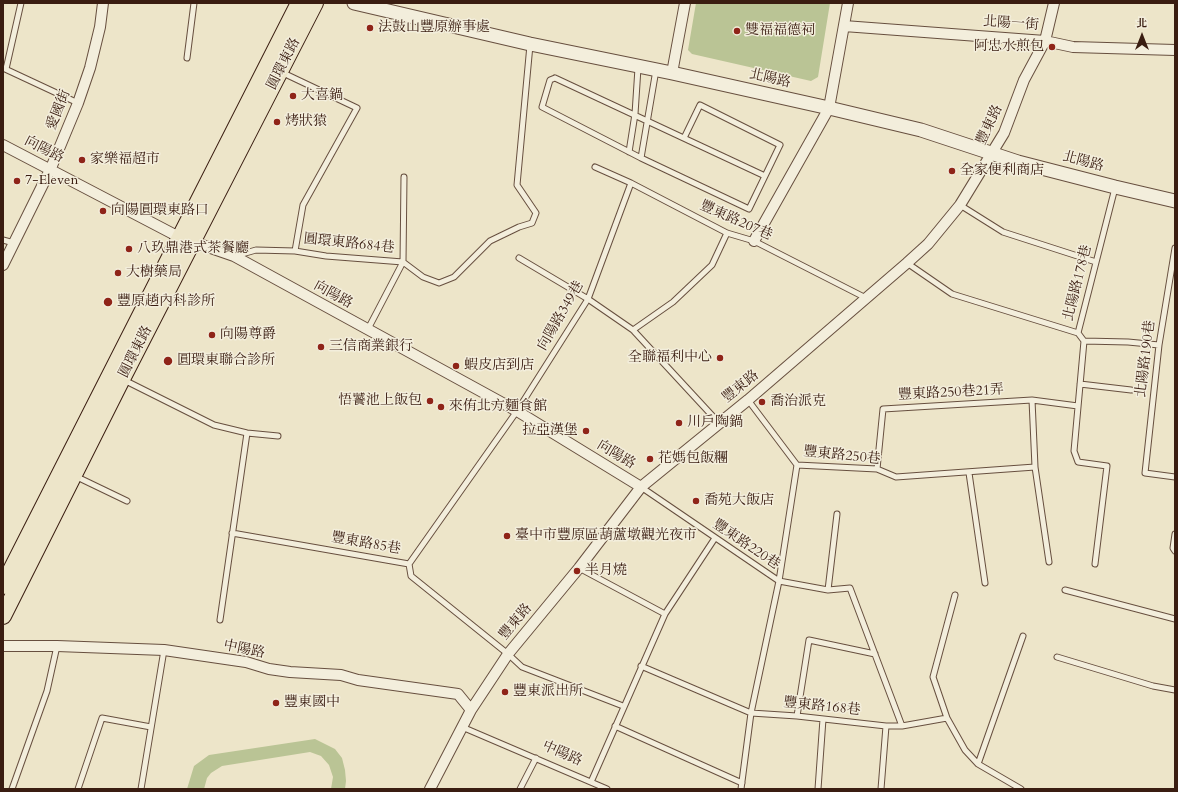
<!DOCTYPE html>
<html>
<head>
<meta charset="utf-8">
<style>
	body { margin:0 }
	#map { position:relative; width:1178px; height:792px; overflow:hidden; background:#ede5c9; font-family:Cardo,"Noto Serif TC",serif }
	canvas { display:block }
	.frame { position:absolute; inset:0; border:4px solid #3a1d11; pointer-events:none }
	.north { position:absolute; left:1122px; top:16px; width:40px; height:40px; -webkit-text-stroke:3px #f3eedc; paint-order:stroke; rotate:0deg; font-size:11px; font-weight:700; line-height:16px; text-align:center; color:#3a1d11 }
	.north::after { content:''; display:block; margin:auto; width:14px; height:18px; background:#3a1d11; clip-path:polygon(50% 0,100% 100%,50% 72%,0 100%) }
</style>
</head>
<body>
<div id="map">
<canvas width="1178" height="792"></canvas>
<div class="frame"></div>
<div class="north">北</div>
</div>
<script>
const c = document.querySelector('canvas').getContext('2d');
c.lineJoin = 'round';
function paint(path, color) {
  c.fillStyle = color;
  c.fill(path, 'evenodd');
}
function poly(rows) {
  const path = new Path2D();
  for (const r of rows) {
    path.moveTo(r[0], r[1]);
    for (let i = 2; i < r.length; i += 2) path.lineTo(r[i], r[i + 1]);
  }
  return path;
}
function strokePath(path, color, width, dash) {
  c.strokeStyle = color;
  c.lineWidth = width;
  c.lineCap = dash ? 'butt' : 'round';
  c.setLineDash(dash || []);
  c.stroke(path);
}
function write(font, color, halo, rows, align = 'center') {
  c.font = font + ' Cardo,"Noto Serif TC",serif';
  c.lineWidth = 3;
  c.setLineDash([]);
  c.textBaseline = 'middle';
  c.strokeStyle = halo;
  c.fillStyle = color;
  for (const [text, x, y, turn = 0] of rows) {
    c.save();
    c.translate(x, y);
    c.rotate((+turn || 0) * Math.PI / 180);
    c.textAlign = isNaN(turn) ? turn : align;
    if (halo) c.strokeText(text, 0, 0);
    c.fillText(text, 0, 0);
    c.restore();
  }
}
paint(poly([
	[696,3,830,3,818,77,811,81,692,54,688,50],
	[315,739,335,749,342,758,345,770,346,781,345,789,331,789,333,777,329,765,321,756,310,752,222,766,211,773,207,778,204,789,187,789,194,766,209,755]
]), '#bac495');
const service = poly([
	[187,58,194,3],
	[3,68,78,103],
	[6,69,21,3],
	[281,72,357,108,303,205,295,251],
	[555,78,765,176,749,209,641,158,542,107,550,80,555,78],
	[684,138,700,105,780,145,765,176],
	[629,152,635,114,638,68],
	[641,158,656,70],
	[595,167,631,183,727,233,754,241,866,298],
	[960,205,1003,232,1096,262],
	[3,240,14,243],
	[1175,248,1159,345,1145,473,1175,477],
	[235,256,256,250,295,251,326,256,403,262,423,277,439,283,454,277,490,241,519,227,532,223,536,213,517,185,530,45],
	[519,258,588,299,633,330,719,423],
	[907,263,952,294,1078,333],
	[368,329,403,262,404,177],
	[633,330,673,302,712,265,727,233],
	[1084,341,1128,342,1159,345],
	[124,380,214,425,247,433,278,436],
	[1080,384,1131,390],
	[748,400,797,465,877,469,896,477,1035,467],
	[1032,400,1035,467,1049,562],
	[877,469,883,409,1032,400,1078,406],
	[969,473,985,583],
	[75,476,127,501],
	[641,487,779,581,828,590,850,588,902,726],
	[232,533,409,564],
	[1175,534,1173,548,1175,551],
	[409,564,517,411,588,299,631,183],
	[409,564,411,576,508,654,522,667,623,706],
	[1095,564,1107,466,1078,462,1074,451,1084,341,1078,333,1115,188],
	[579,568,665,614],
	[828,590,837,514],
	[1065,590,1175,619],
	[955,595,933,677,947,718,965,750,978,764,1021,789],
	[220,620,247,433],
	[1057,657,1153,686,1175,690],
	[641,666,751,713,797,716,886,726,902,726,947,718],
	[797,716,809,640,875,654],
	[615,726,742,783],
	[462,727,607,789],
	[978,764,1023,636],
	[591,782,665,614,715,538],
	[12,789,47,691,57,646],
	[78,789,102,718,151,727],
	[141,789,164,650],
	[520,789,536,758],
	[741,789,751,713,779,581,797,465],
	[818,789,823,719],
	[881,789,886,726]
]);
const minor = poly([
	[844,26,1045,41,1073,47,1175,50],
	[672,73,685,3],
	[3,145,179,237,234,256,517,411,641,487],
	[754,241,829,108,848,3],
	[3,265,51,168,78,103,90,68,100,27,103,3],
	[3,646,57,646,164,650,246,662,269,669,290,672,341,675,358,680,458,694,471,710],
	[430,789,471,710,508,654,579,568,641,487,748,400,907,263,928,244,960,205,1004,133,1024,80,1045,41,1054,3]
]);
const tertiary = poly([
	[354,3,530,44,672,73,829,108,921,130,1018,162,1115,187,1175,201]
]);
const primary = poly([
	[3,586,299,3],
	[3,616,122,379,315,3]
]);
strokePath(service, '#674f3f', 7);
strokePath(minor, '#674f3f', 12);
strokePath(tertiary, '#674f3f', 15);
strokePath(primary, '#3a1d11', 18);
strokePath(service, '#f3eedc', 5);
strokePath(minor, '#f3eedc', 10);
strokePath(tertiary, '#f3eedc', 13);
strokePath(primary, '#ede5c9', 16);
for (const [x, y, r, color] of [
	[370,28,4,"#8f2418"],
	[737,31,4,"#8f2418"],
	[1052,47,4,"#8f2418"],
	[293,96,4,"#8f2418"],
	[277,122,4,"#8f2418"],
	[82,160,4,"#8f2418"],
	[952,171,4,"#8f2418"],
	[17,181,4,"#8f2418"],
	[103,211,4,"#8f2418"],
	[129,249,4,"#8f2418"],
	[118,273,4,"#8f2418"],
	[108,302,5,"#8f2418"],
	[212,335,4,"#8f2418"],
	[321,347,4,"#8f2418"],
	[720,358,4,"#8f2418"],
	[168,361,5,"#8f2418"],
	[456,366,4,"#8f2418"],
	[430,401,4,"#8f2418"],
	[762,402,4,"#8f2418"],
	[441,407,4,"#8f2418"],
	[679,423,4,"#8f2418"],
	[586,431,4,"#8f2418"],
	[650,459,4,"#8f2418"],
	[696,501,4,"#8f2418"],
	[507,536,4,"#8f2418"],
	[577,571,4,"#8f2418"],
	[505,692,4,"#8f2418"],
	[276,703,4,"#8f2418"]
]) {
  const dot = new Path2D();
  dot.arc(x, y, r, 0, 2 * Math.PI);
  c.fillStyle = color;
  c.fill(dot);
  strokePath(dot, '#f3eedc', 1.5);
}
write('14px', '#3a1d11', '#f3eedc', [
	["北陽一街",1011,24,4],
	["圓環東路",284,64,-63],
	["北陽路",770,79,13],
	["愛國街",59,110,-68],
	["豐東路",990,125,-65],
	["向陽路",44,150,27],
	["北陽路",1083,162,15],
	["豐東路207巷",736,221,24],
	["圓環東路684巷",349,244,6],
	["北陽路178巷",1078,283,-76],
	["向陽路",333,295,29],
	["向陽路349巷",561,316,-60],
	["圓環東路",136,352,-63],
	["北陽路190巷",1146,359,-83],
	["豐東路",741,387,-39],
	["豐東路250巷21弄",951,393,-3],
	["向陽路",616,455,31],
	["豐東路250巷",842,456,6],
	["豐東路85巷",366,544,10],
	["豐東路220巷",746,545,34],
	["豐東路",516,622,-50],
	["中陽路",244,650,12],
	["豐東路168巷",822,707,6],
	["中陽路",562,754,24]
]);
write('14px', '#3a1d11', '#f3eedc', [
	["法鼓山豐原辦事處",378,28],
	["雙福福德祠",745,31],
	["阿忠水煎包",1044,47,"right"],
	["大喜鍋",301,96],
	["烤狀猿",285,122],
	["家樂福超市",90,160],
	["全家便利商店",960,171],
	["7-Eleven",25,181],
	["向陽圓環東路口",111,211],
	["八玖鼎港式茶餐廳",137,249],
	["大樹藥局",126,273],
	["豐原趙內科診所",117,302],
	["向陽尊爵",220,335],
	["三信商業銀行",329,347],
	["全聯福利中心",712,358,"right"],
	["圓環東聯合診所",177,361],
	["蝦皮店到店",464,366],
	["悟饕池上飯包",422,401,"right"],
	["喬治派克",770,402],
	["來侑北方麵食館",449,407],
	["川戶陶鍋",687,423],
	["拉亞漢堡",578,431,"right"],
	["花媽包飯糰",658,459],
	["喬苑大飯店",704,501],
	["臺中市豐原區葫蘆墩觀光夜市",515,536],
	["半月燒",585,571],
	["豐東派出所",513,692],
	["豐東國中",284,703]
], 'left');
</script>
</body>
</html>
